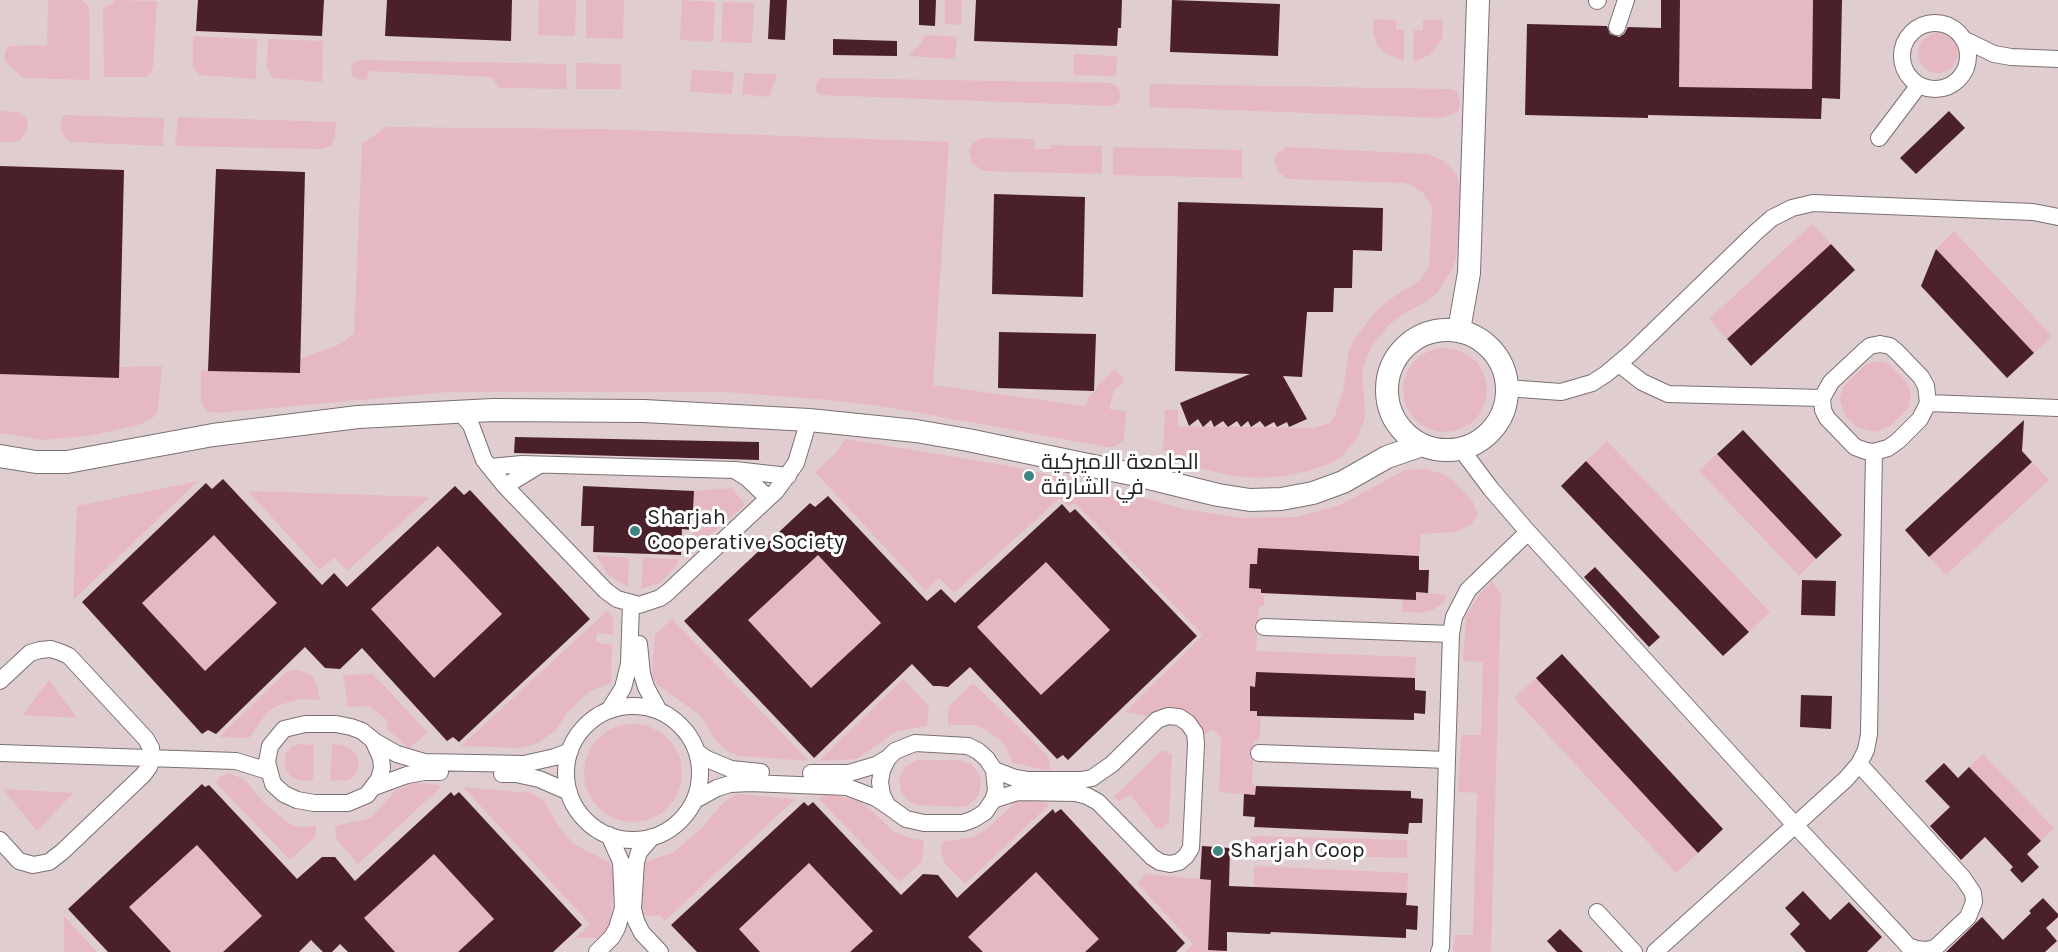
<!DOCTYPE html>
<html>
<head>
<meta charset="utf-8">
<style>
	body { margin:0 }
	canvas { display:block; background:#e7dbde }
</style>
</head>
<body>
<canvas width="2058" height="952"></canvas>
<script>
const c = document.querySelector('canvas').getContext('2d');
c.lineJoin = 'round';
function paint(path, color) {
  c.fillStyle = color;
  c.fill(path, 'evenodd');
}
function poly(rows) {
  const path = new Path2D();
  for (const r of rows) {
    if (r.length === 3) {
      path.moveTo(r[0] + r[2], r[1]);
      path.arc(r[0], r[1], r[2], 0, 2 * Math.PI);
      continue;
    }
    path.moveTo(r[0], r[1]);
    for (let i = 2; i < r.length; i += 2) path.lineTo(r[i], r[i + 1]);
  }
  return path;
}
function strokePath(path, color, width, dash) {
  c.strokeStyle = color;
  c.lineWidth = width;
  c.lineCap = dash ? 'butt' : 'round';
  c.setLineDash(dash || []);
  c.stroke(path);
}
function write(font, color, halo, rows, align = 'center') {
  c.font = font + ' Karla,Cairo,sans-serif';
  c.lineWidth = 6;
  c.setLineDash([]);
  c.textBaseline = 'middle';
  c.strokeStyle = halo;
  c.fillStyle = color;
  for (const [text, x, y, turn = 0] of rows) {
    c.save();
    c.translate(x, y);
    c.rotate((+turn || 0) * Math.PI / 180);
    c.textAlign = isNaN(turn) ? turn : align;
    if (halo) c.strokeText(text, 0, 0);
    c.fillText(text, 0, 0);
    c.restore();
  }
}
paint(poly([
	[0,0,2058,0,2058,952,0,952]
]), '#e0cdd0');
paint(poly([
	[48,0,82,0,89,8,90,80,23,78,7,63,4,57,8,46,47,45],
	[115,0,157,1,153,68,147,77,104,77,103,8,110,5],
	[539,0,576,0,575,36,538,35],
	[586,0,624,0,623,39,586,38],
	[682,0,715,2,713,42,680,40],
	[945,0,962,0,961,25,945,24],
	[1680,0,1813,0,1812,89,1679,87],
	[723,2,754,3,752,43,721,42],
	[1374,19,1396,20,1396,29,1404,30,1404,61,1388,55,1377,45,1373,33],
	[1423,20,1443,20,1442,39,1430,55,1413,62,1414,30,1423,30],
	[1938,53,20],
	[925,35,957,37,955,59,908,56,920,45],
	[193,36,257,39,256,79,200,75,193,68],
	[268,39,323,41,322,82,273,78,267,68],
	[1074,54,1117,56,1116,76,1073,75],
	[358,60,566,64,567,89,500,88,491,77,368,71,367,80,357,79,352,75,351,70,353,64],
	[576,63,621,64,621,89,576,89],
	[692,70,734,72,732,94,690,92],
	[744,73,777,74,769,97,742,94],
	[826,78,1111,83,1117,86,1120,92,1121,98,1117,103,1112,106,820,95,815,90,816,84,820,79],
	[1150,84,1450,89,1457,91,1460,101,1459,110,1454,114,1441,118,1149,107],
	[0,111,19,112,27,119,28,128,21,140,15,142,0,142],
	[63,115,164,118,163,146,71,142,66,139,60,129],
	[178,117,336,122,335,137,331,146,323,149,175,146],
	[386,127,603,129,949,142,933,385,1085,406,1089,396,1095,391,1099,384,1115,369,1124,379,1123,383,1114,390,1109,409,1126,411,1124,440,1114,447,1107,447,880,406,828,400,725,392,449,392,216,413,206,411,201,402,201,370,299,373,300,359,340,344,354,334,362,144],
	[981,138,1035,139,1035,149,1050,149,1051,145,1102,146,1102,174,983,171,972,163,969,152,973,143],
	[1113,147,1242,150,1242,178,1113,175],
	[1286,147,1428,154,1444,161,1456,173,1461,188,1456,259,1451,272,1436,294,1427,301,1403,314,1390,324,1371,347,1362,371,1365,410,1364,420,1357,439,1341,457,1331,463,1308,471,1283,476,1259,478,1234,476,1184,465,1171,459,1163,449,1165,410,1178,410,1178,426,1314,428,1330,423,1335,415,1343,391,1349,350,1354,339,1377,310,1389,300,1419,281,1429,268,1432,212,1431,205,1423,193,1411,185,1403,183,1288,179,1278,172,1274,160,1277,154],
	[1812,224,1831,244,1727,339,1709,319],
	[1954,231,2052,336,2034,353,1936,249],
	[1445,390,42],
	[1871,362,1884,362,1890,365,1907,383,1911,396,1908,408,1890,426,1876,432,1858,428,1846,417,1841,404,1840,397,1844,386,1865,365],
	[162,366,158,410,155,416,142,424,89,436,44,440,0,433,0,374,119,378,119,367],
	[846,439,1003,465,1091,484,1184,509,1242,518,1296,517,1340,505,1405,470,1426,469,1443,474,1454,482,1473,502,1478,514,1471,525,1455,532,1421,534,1419,556,1258,549,1264,564,1250,564,1249,588,1261,589,1261,595,1264,595,1264,606,1259,606,1256,651,1416,657,1415,678,1256,672,1255,681,1263,687,1250,687,1250,710,1257,711,1257,717,1261,718,1259,740,1254,740,1252,785,1256,786,1255,795,1219,792,1221,738,1217,733,1211,730,1202,737,1161,710,1147,716,1125,712,1203,635,1075,503,1069,507,1060,498,954,593,939,578,925,591,815,472,836,453],
	[1607,441,1770,612,1749,632,1586,461],
	[1717,454,1816,559,1799,576,1699,471],
	[2032,462,2049,480,1946,575,1929,557],
	[198,481,73,600,77,506],
	[732,488,745,505,692,551,694,491],
	[248,491,430,497,347,571,334,557,320,570],
	[214,535,287,613,267,613,216,661,216,682,142,603],
	[438,546,502,614,424,687,428,671,378,617,359,620],
	[596,555,629,558,628,587,608,575],
	[818,555,890,634,821,699,748,620],
	[643,558,679,559,675,568,660,583,641,589],
	[1046,562,1110,630,1030,706,1034,687,985,636,967,636],
	[1492,581,1501,595,1491,952,1453,952,1455,935,1473,935,1477,793,1458,792,1461,735,1481,735,1483,662,1463,661,1466,616,1478,596],
	[1416,592,1428,593,1446,595,1444,602,1433,610,1419,613,1401,611,1403,599,1416,599],
	[607,611,613,617,613,635,597,633,596,642,612,645,611,683,593,690,584,696,567,713,556,730,538,743,521,748,461,746],
	[672,619,809,761,740,756,729,752,716,741,700,715,656,684,652,674,655,635],
	[292,670,299,670,312,676,316,682,320,700,300,699,276,706,266,714,249,738,219,737,285,673],
	[373,674,428,733,409,748,386,728,389,722,370,706,348,707,343,675],
	[1536,678,1698,853,1676,873,1514,698],
	[903,679,929,706,927,726,897,731,857,759,819,761],
	[49,680,77,718,23,715],
	[973,683,1048,756,1051,771,1013,763,1003,742,983,728,975,725,948,725,948,707],
	[633,773,49],
	[300,744,314,745,313,781,300,780,291,777,286,770,284,762,286,753,292,746],
	[332,744,346,746,356,753,359,766,357,772,349,780,330,781],
	[1162,750,1172,754,1169,821,1163,828,1156,828,1131,795,1119,801,1114,797],
	[1983,754,2054,828,2041,841,1969,767],
	[917,760,957,760,971,764,980,776,981,783,978,796,967,806,960,807,916,805,910,802,901,792,899,779,905,767],
	[228,773,244,779,264,803,290,824,297,827,316,826,316,836,290,860,216,783,218,778],
	[414,782,442,786,358,864,336,839,335,826,371,818,395,791],
	[463,787,532,793,545,802,559,827,574,844,610,863,614,873,611,924,601,938,576,938,590,924],
	[3,789,73,793,37,831],
	[737,794,795,799,665,921,660,916,640,915,644,862,672,853,700,830,722,804],
	[830,794,859,801,868,807,894,832,913,839,924,840,922,862,899,882,818,798],
	[1026,798,1036,798,1049,805,965,884,945,864,941,851,942,842,974,837,989,827,1017,801],
	[209,834,274,905,223,952,171,952,129,907],
	[1252,836,1407,840,1407,858,1251,853],
	[422,841,494,919,458,952,395,952,353,906],
	[818,855,826,863,817,872,865,923,880,923,850,952,760,952,739,929],
	[1028,864,1099,939,1085,952,983,952,959,927],
	[1254,866,1408,873,1407,893,1254,887],
	[1146,874,1211,880,1208,950,1223,950,1223,952,1185,952,1193,944,1137,883],
	[64,916,97,952,64,952]
]), '#e6b9c2');
paint(poly([
	[198,0,324,0,322,36,196,31],
	[387,0,512,0,511,41,385,36],
	[770,0,787,0,785,40,768,39],
	[919,0,936,0,935,26,919,25],
	[976,0,1122,0,1121,28,1118,28,1117,46,974,41],
	[1172,0,1280,4,1278,56,1170,52],
	[1661,0,1680,0,1679,87,1812,89,1813,0,1842,0,1840,99,1822,98,1821,119,1648,115,1648,118,1525,115,1527,24,1607,26,1610,34,1619,37,1624,34,1628,27,1661,28],
	[833,39,897,41,897,56,833,55],
	[1949,111,1965,128,1916,174,1900,158],
	[0,166,124,170,119,378,0,374],
	[216,169,305,172,300,373,208,371],
	[994,194,1085,197,1083,297,992,294],
	[1178,202,1383,208,1382,251,1353,250,1352,288,1334,288,1333,312,1307,312,1302,377,1283,376,1307,419,1289,427,1287,422,1277,427,1274,422,1265,427,1260,421,1251,427,1248,421,1241,427,1237,421,1228,427,1223,421,1214,427,1211,420,1203,427,1198,419,1189,426,1180,403,1250,374,1175,371],
	[1831,244,1855,270,1751,366,1727,339],
	[1936,249,2034,353,2007,378,1921,286],
	[999,332,1096,334,1094,391,998,388],
	[2024,420,2022,451,2032,462,1929,557,1905,530],
	[1743,430,1842,535,1816,559,1717,454],
	[515,437,759,442,759,460,514,453],
	[1586,461,1749,632,1723,656,1561,486],
	[223,479,322,585,334,573,347,587,455,486,464,495,470,490,590,619,459,742,453,737,447,741,362,648,340,669,325,668,305,647,216,734,208,730,202,734,82,602,206,483,212,489],
	[214,535,277,603,205,671,142,603],
	[438,546,502,614,434,678,371,609],
	[583,486,694,491,692,530,682,529,681,555,593,552,594,526,581,526],
	[828,496,927,601,941,589,955,603,1062,504,1070,513,1075,509,1197,636,1068,760,1063,755,1057,759,970,667,948,687,939,686,933,686,912,664,814,758,684,621,810,503,815,507],
	[818,555,881,623,811,688,748,620],
	[1046,562,1110,630,1041,695,977,627],
	[1258,548,1419,556,1419,570,1429,570,1428,593,1416,592,1416,600,1261,593,1261,589,1249,588,1250,564,1257,564],
	[1595,567,1660,637,1649,647,1584,577],
	[1802,580,1836,581,1835,616,1801,615],
	[1562,654,1723,829,1698,853,1536,678],
	[1256,672,1415,678,1415,690,1426,691,1425,714,1414,713,1414,720,1257,716,1257,711,1250,711,1250,686,1255,687],
	[1801,695,1832,696,1831,729,1800,727],
	[1944,763,1958,778,1969,767,2041,841,2027,854,2039,867,2022,883,2010,870,2013,867,1985,837,1961,860,1930,826,1950,807,1925,781],
	[202,784,205,787,209,785,297,879,322,857,335,857,355,881,451,792,454,796,459,792,582,925,553,952,458,952,494,919,434,854,364,918,395,952,348,952,340,944,332,952,323,952,311,940,299,952,223,952,262,916,197,845,129,907,171,952,108,952,68,909],
	[1256,786,1411,791,1411,798,1423,799,1422,823,1409,823,1408,834,1254,827,1255,817,1243,816,1244,794,1255,795],
	[804,802,808,806,813,802,901,895,923,874,938,875,957,898,1053,809,1055,813,1061,809,1185,943,1176,952,1085,952,1099,939,1036,872,968,937,983,952,850,952,873,931,809,863,739,929,760,952,697,952,671,925],
	[1202,846,1230,848,1229,886,1407,893,1406,905,1418,906,1417,930,1406,929,1406,938,1271,932,1270,934,1227,932,1227,951,1208,950,1211,880,1200,879],
	[1803,891,1830,920,1849,902,1882,937,1867,952,1806,952,1790,934,1800,924,1785,908],
	[2043,898,2058,914,2058,917,2046,928,2057,941,2045,952,1946,952,1982,917,2003,940,2031,913,2029,911],
	[1560,929,1583,952,1557,952,1547,941]
]), '#4a202b');
const street = poly([
	[1597,1,1598,0],
	[1935,56,33],
	[1617,27,1626,0],
	[1963,39,1994,54,2011,57,2058,59],
	[1879,138,1919,85],
	[1880,344,1890,346,1897,352,1921,377,1926,386,1928,403,1920,419,1898,441,1888,448,1874,452,1866,451,1855,447,1827,418,1823,410,1822,398,1831,382,1863,352,1870,346,1880,344],
	[1619,364,1642,382,1668,394,1822,398],
	[1507,388,1561,392,1592,383,1606,374,1631,353,1756,232,1772,218,1792,208,1813,203,2033,212,2058,217],
	[1928,403,2058,408],
	[459,411,471,425,484,460,505,486,606,591,617,599,639,605,660,598,668,592,776,491,796,463,809,420],
	[1461,449,1491,489,1528,532,1795,825,1902,939,1908,946,1917,949,1926,950,1935,948,1968,917,1974,902,1973,893,1963,878,1859,764],
	[490,467,522,464,735,470,788,476],
	[736,471,747,478,768,498],
	[505,486,538,466],
	[1264,627,1451,634],
	[639,644,642,674,646,687,659,711],
	[0,681,30,653,40,650,51,649,60,652,69,656,146,739,151,748,152,758,149,767,143,775,62,852,49,862,33,865,19,861,0,840],
	[633,773,67],
	[609,710,623,688,629,664,631,604],
	[305,724,336,724,351,727,362,731,373,740,381,758,382,768,379,779,367,795,348,803,314,803,297,800,284,794,273,784,267,762,270,746,284,729,305,724],
	[374,741,397,754,424,762,524,764,555,757,570,751],
	[915,743,968,746,978,751,987,759,994,770,996,791,993,800,985,812,974,819,963,823,924,823,906,819,888,806,882,795,880,782,882,770,888,758,895,751,915,743],
	[697,752,707,759,731,769,761,772],
	[0,753,236,761,268,771],
	[1259,753,1447,760],
	[811,773,849,773,876,765,888,758],
	[502,774,516,774,539,779,569,792],
	[374,787,407,775,424,772,440,772],
	[695,800,717,788,730,784,750,783,847,787,876,798,888,806],
	[993,800,1018,792,1076,793,1087,796,1098,802,1152,857,1160,862,1170,864,1179,862,1186,856,1191,848,1196,744,1195,733,1188,723,1179,717,1168,716,1157,720,1112,764,1092,778,1081,780,1027,780,1015,778,994,770],
	[652,837,639,852,636,862,633,909,636,921,642,933,660,952],
	[1597,912,1634,952],
	[597,952,612,937,617,928,623,908,621,862,609,835],
	[1439,952,1441,947,1451,634,1454,617,1468,590,1528,532],
	[1655,952,1846,779,1859,764,1866,750,1869,734,1874,452]
]);
const secondary = poly([
	[1447,390,60],
	[1459,330,1469,273,1478,0],
	[0,456,36,462,67,462,213,435,358,417,493,410,644,411,809,420,916,431,968,440,1141,476,1218,495,1250,500,1281,499,1313,493,1343,482,1387,457,1422,445]
]);
strokePath(street, '#7a7072', 18);
strokePath(secondary, '#7a7072', 24);
strokePath(street, '#fff', 16);
strokePath(secondary, '#fff', 22);
for (const [x, y, r, color] of [
	[1029,476,6,"#3d8580"],
	[635,531,6,"#3d8580"],
	[1218,851,6,"#3d8580"]
]) {
  const dot = new Path2D();
  dot.arc(x, y, r, 0, 2 * Math.PI);
  c.fillStyle = color;
  c.fill(dot);
  strokePath(dot, '#fff', 2);
}
write('22px', '#262223', '#fff', [
	["الجامعة الاميركية",1041,463],
	["في الشارقة",1041,488],
	["Sharjah",647,518],
	["Cooperative Society",647,543],
	["Sharjah Coop",1230,851]
], 'left');
</script>
</body>
</html>
